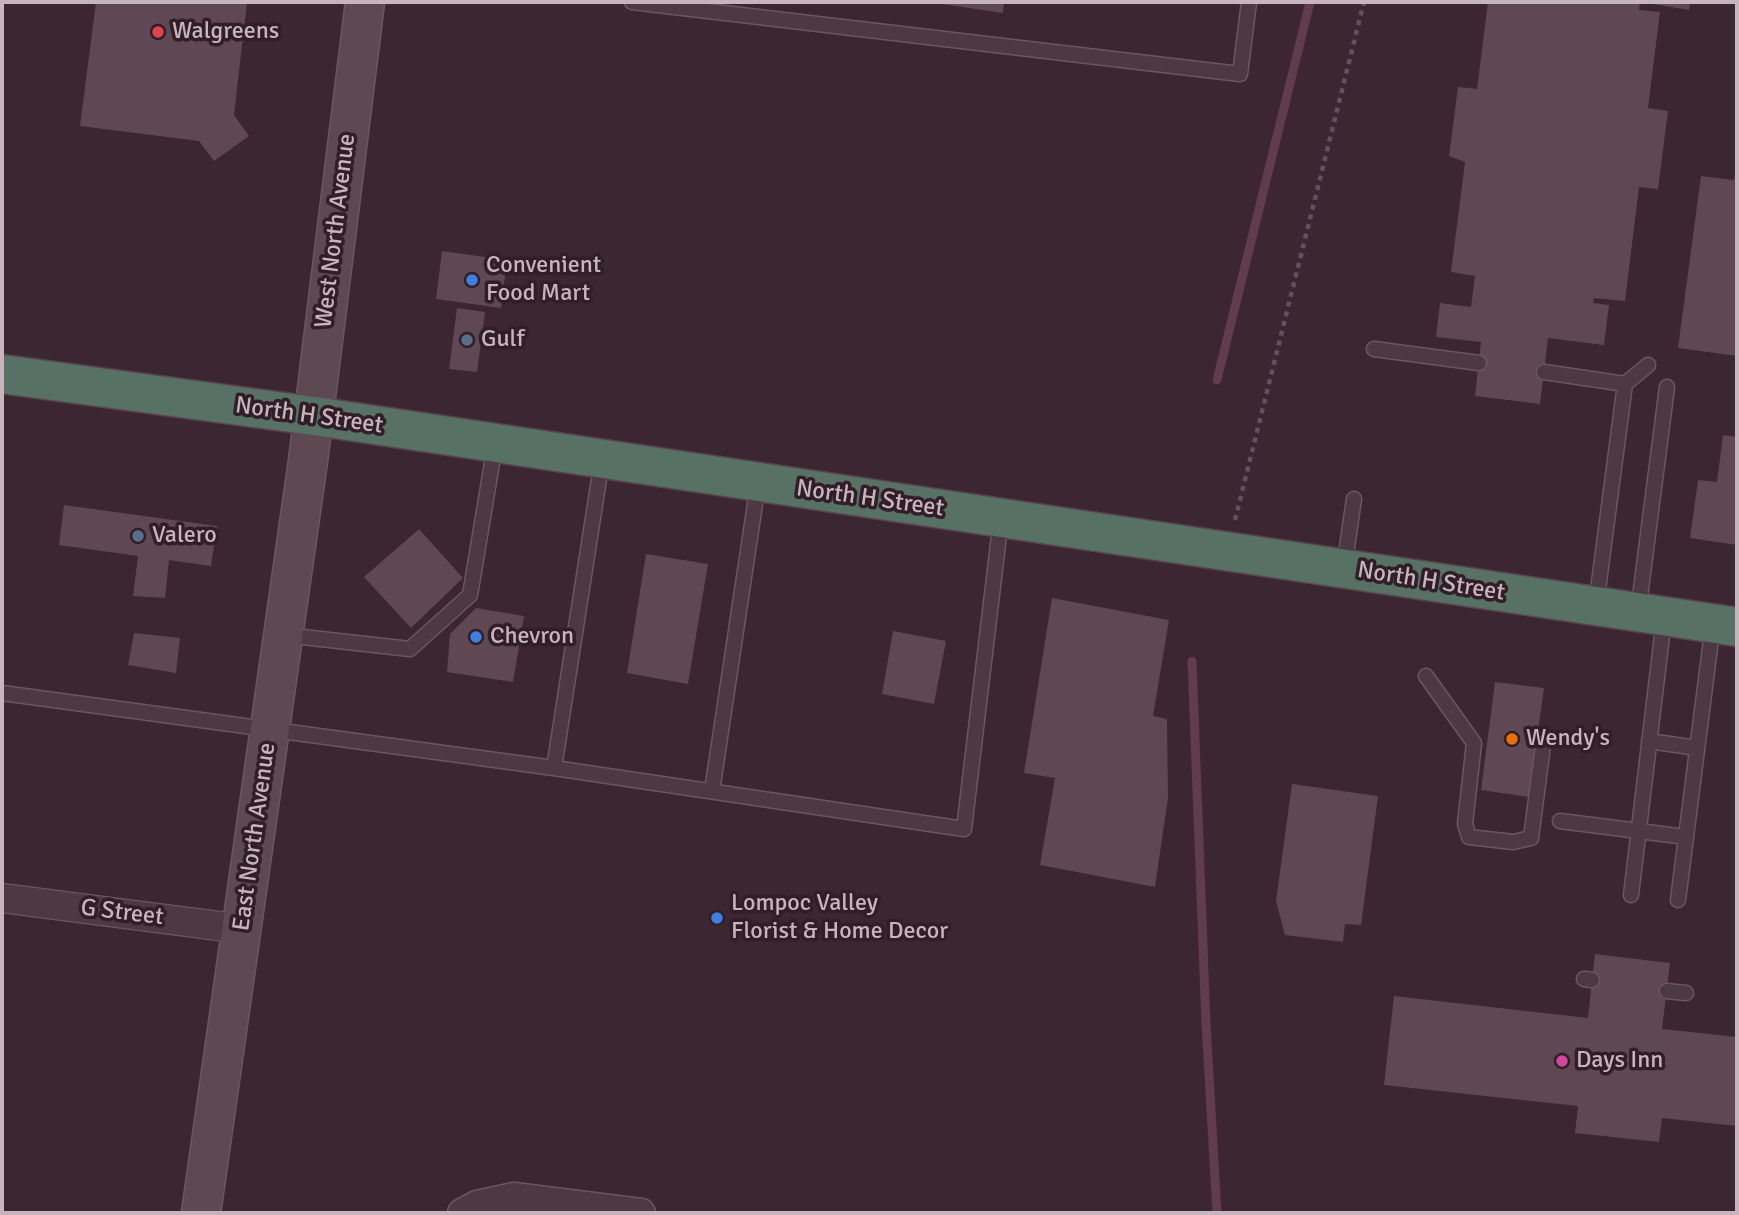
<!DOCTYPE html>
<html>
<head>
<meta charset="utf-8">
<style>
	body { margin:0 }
	#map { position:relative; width:1739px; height:1215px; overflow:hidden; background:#3b2631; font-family:Signika,sans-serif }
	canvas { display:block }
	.frame { position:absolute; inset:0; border:4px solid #c7b5be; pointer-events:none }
</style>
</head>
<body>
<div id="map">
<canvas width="1739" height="1215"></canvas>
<div class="frame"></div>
</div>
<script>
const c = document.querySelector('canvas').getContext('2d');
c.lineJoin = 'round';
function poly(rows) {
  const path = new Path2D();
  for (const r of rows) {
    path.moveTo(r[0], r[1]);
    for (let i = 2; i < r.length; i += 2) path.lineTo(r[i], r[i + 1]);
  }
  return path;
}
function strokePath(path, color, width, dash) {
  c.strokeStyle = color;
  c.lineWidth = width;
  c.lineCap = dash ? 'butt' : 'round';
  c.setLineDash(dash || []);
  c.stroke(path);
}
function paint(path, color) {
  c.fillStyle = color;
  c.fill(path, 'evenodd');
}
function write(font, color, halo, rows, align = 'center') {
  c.font = font + ' Signika,sans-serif';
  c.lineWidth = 7;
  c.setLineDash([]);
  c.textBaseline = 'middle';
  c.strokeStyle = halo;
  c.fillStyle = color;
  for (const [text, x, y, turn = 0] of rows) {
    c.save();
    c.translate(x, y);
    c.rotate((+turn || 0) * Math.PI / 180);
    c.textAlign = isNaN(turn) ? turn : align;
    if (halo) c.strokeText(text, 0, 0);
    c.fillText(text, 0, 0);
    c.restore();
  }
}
strokePath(poly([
	[1217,380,1310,2],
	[1192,661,1206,1024,1217,1213]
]), '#613b4e', 9);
paint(poly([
	[96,2,247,2,234,115,249,136,214,161,199,141,80,126],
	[928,2,1004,2,1003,13],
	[1488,2,1640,2,1639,10,1660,12,1648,108,1668,111,1658,189,1639,187,1625,301,1594,298,1593,303,1609,305,1604,345,1548,338,1540,404,1475,396,1481,342,1436,337,1440,303,1471,307,1475,276,1451,272,1465,162,1449,156,1458,87,1477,89],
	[1641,2,1690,2,1689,10],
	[1736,166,1737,356,1678,348,1701,176,1734,180],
	[442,251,507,260,501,308,436,299],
	[457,308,485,312,477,372,449,369],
	[1723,435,1737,437,1737,545,1690,538,1698,480,1717,482],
	[64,505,217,526,211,566,169,560,165,598,133,596,138,556,59,545],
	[419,529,463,578,411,628,364,577],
	[646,554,708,564,688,684,627,673],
	[1052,598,1169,620,1153,716,1167,719,1168,798,1155,887,1040,865,1055,778,1024,773],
	[476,608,524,616,513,682,447,672,450,634],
	[893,631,946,641,934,704,882,694],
	[134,633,180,638,176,673,128,665],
	[1495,682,1544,688,1529,797,1481,790],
	[1292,784,1378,796,1361,925,1345,924,1343,942,1285,935,1276,901],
	[1595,954,1670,963,1662,1029,1737,1037,1737,1126,1662,1118,1659,1142,1575,1133,1578,1106,1384,1085,1394,996,1588,1018]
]), '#604754');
const lane = poly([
	[632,2,1240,74,1249,2],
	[1374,349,1479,363],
	[1544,372,1625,384,1648,365],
	[1344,568,1354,499],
	[1596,605,1625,384],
	[1638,612,1667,387],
	[285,635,410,649,470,595,495,445],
	[1426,676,1474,743,1465,824,1469,837,1513,842,1531,838,1544,738],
	[2,693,554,768,602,460],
	[1649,741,1697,748],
	[554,768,964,829,1001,519],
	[712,791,758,484],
	[1560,821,1686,837],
	[1631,895,1664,619],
	[1678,900,1713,624],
	[1584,979,1592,980],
	[1667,991,1686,993]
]);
const street = poly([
	[2,898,242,929],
	[462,1213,477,1205,514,1197,641,1213]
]);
const secondary = poly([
	[201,1213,308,461,365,2]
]);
const highway = poly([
	[2,374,314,416,1737,627]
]);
strokePath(lane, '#6a5761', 17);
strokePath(street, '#6a5761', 31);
strokePath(secondary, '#6a5761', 41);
strokePath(highway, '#57444e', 41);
strokePath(poly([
	[1235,520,1364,2]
]), '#645063', 4.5, [5, 5]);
strokePath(lane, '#4c3943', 14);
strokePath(street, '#4c3943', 28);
strokePath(secondary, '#5e4852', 38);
strokePath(highway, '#577164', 38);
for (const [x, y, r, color] of [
	[158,32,7,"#e0444e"],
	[472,280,7,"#3f7fe0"],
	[467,340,7,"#5c6f8a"],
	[138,536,7,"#5c6f8a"],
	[476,637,7,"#3f7fe0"],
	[1512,739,7,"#e8710a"],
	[717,918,7,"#3f7fe0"],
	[1562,1061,7,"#d1479c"]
]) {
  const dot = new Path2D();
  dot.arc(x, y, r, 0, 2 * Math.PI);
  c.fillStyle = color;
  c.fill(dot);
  strokePath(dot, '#311e28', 2.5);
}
write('24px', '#c7b5be', '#311e28', [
	["Walgreens",172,32],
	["Convenient",486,266],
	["Food Mart",486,294],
	["Gulf",481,340],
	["Valero",152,536],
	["Chevron",490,637],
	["Wendy's",1526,739],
	["Lompoc Valley",731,904],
	["Florist & Home Decor",731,932],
	["Days Inn",1576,1061]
], 'left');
write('24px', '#c7b5be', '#311e28', [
	["West North Avenue",336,231,-83],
	["North H Street",309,416,8],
	["North H Street",870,499,8],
	["North H Street",1431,582,9],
	["East North Avenue",255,837,-82],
	["G Street",122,913,7]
]);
</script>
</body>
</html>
